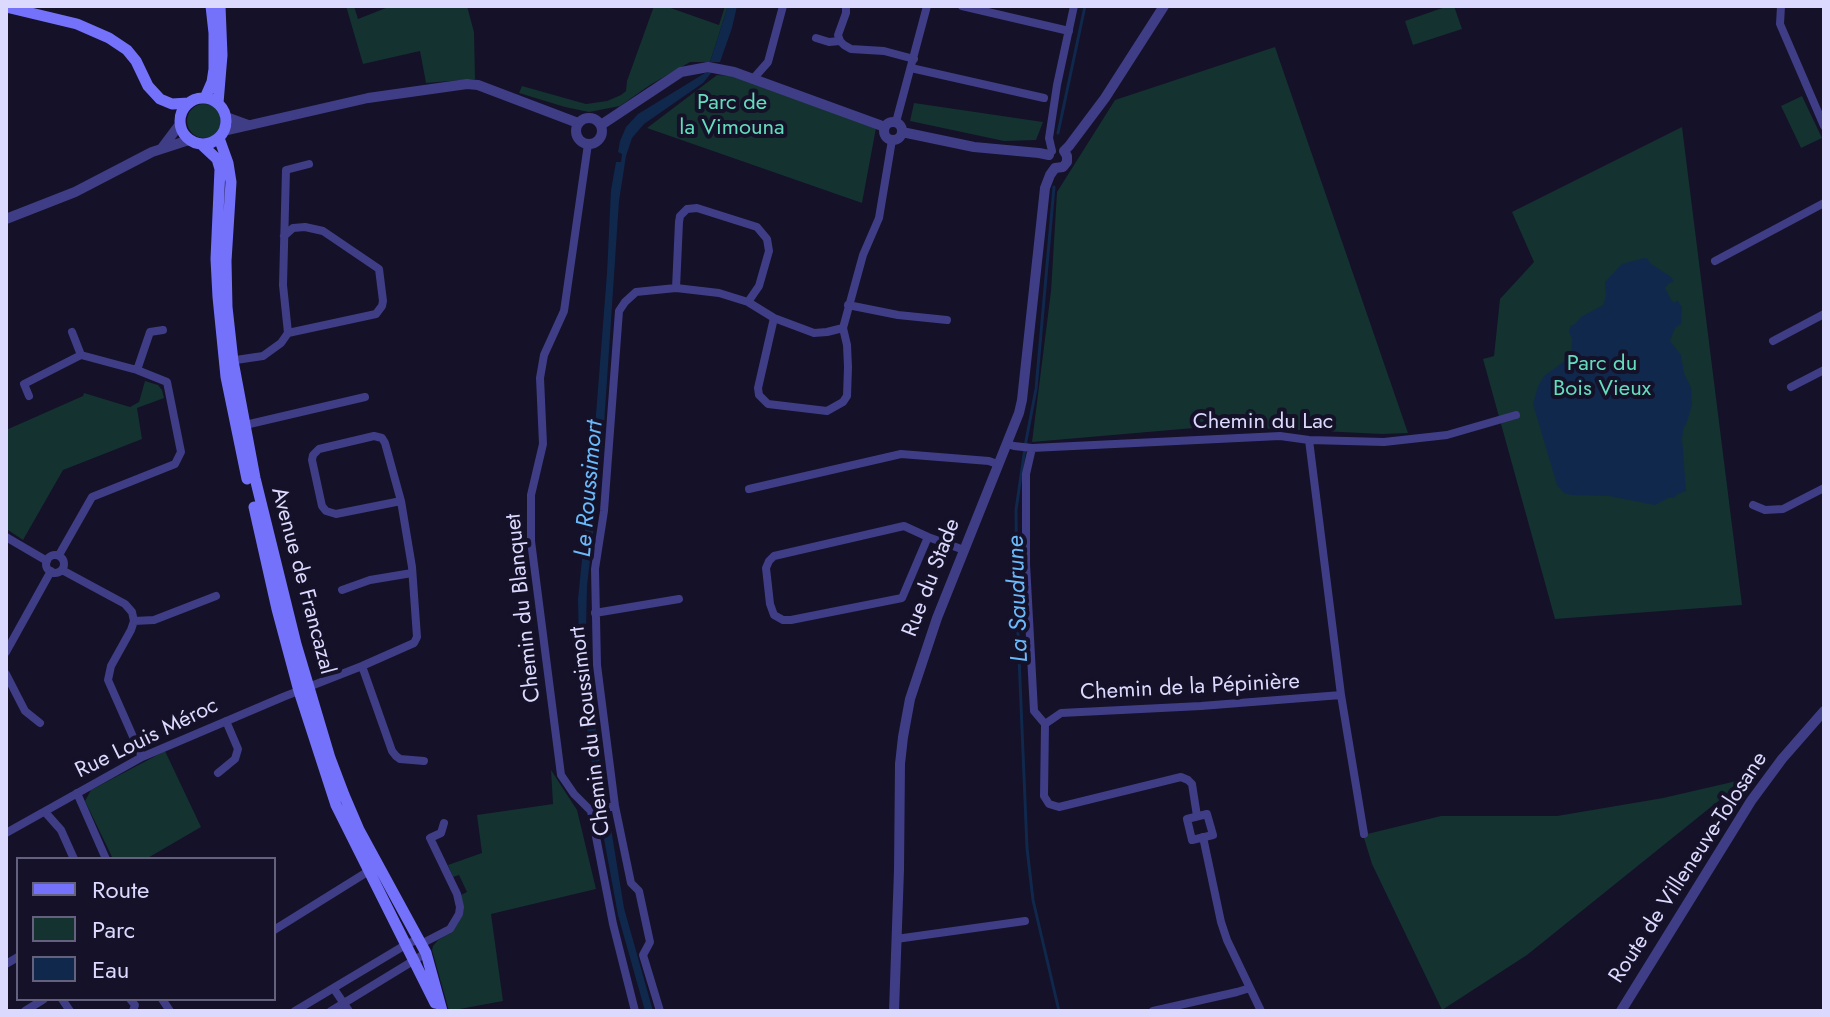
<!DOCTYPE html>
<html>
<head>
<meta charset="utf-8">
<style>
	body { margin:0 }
	#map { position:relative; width:1830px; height:1017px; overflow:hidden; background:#141128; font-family:Jost,sans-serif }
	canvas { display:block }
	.frame { position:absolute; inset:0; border:8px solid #dcd9fe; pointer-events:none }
	.legend { position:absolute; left:16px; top:857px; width:260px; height:144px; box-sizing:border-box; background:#141128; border:2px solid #64617e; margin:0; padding:10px 14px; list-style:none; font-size:24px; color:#dcd9fe }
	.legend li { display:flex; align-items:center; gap:16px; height:40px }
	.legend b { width:40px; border:2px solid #64617e }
</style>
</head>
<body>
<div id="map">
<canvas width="1830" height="1017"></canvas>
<div class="frame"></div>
<ul class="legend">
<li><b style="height:10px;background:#7472fb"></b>Route</li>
<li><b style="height:22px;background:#143230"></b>Parc</li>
<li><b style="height:22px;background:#10284c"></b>Eau</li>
</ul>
</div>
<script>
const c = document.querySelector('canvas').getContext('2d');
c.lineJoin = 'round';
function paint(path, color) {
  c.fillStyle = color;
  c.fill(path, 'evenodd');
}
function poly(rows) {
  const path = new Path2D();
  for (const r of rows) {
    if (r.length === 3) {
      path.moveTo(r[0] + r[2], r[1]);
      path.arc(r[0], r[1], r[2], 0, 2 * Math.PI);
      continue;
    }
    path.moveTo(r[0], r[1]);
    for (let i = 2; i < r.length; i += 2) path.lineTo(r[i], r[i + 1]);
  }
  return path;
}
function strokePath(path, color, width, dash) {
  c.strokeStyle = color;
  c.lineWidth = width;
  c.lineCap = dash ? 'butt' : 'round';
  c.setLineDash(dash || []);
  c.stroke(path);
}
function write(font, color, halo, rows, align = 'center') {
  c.font = font + ' Jost,sans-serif';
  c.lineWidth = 8;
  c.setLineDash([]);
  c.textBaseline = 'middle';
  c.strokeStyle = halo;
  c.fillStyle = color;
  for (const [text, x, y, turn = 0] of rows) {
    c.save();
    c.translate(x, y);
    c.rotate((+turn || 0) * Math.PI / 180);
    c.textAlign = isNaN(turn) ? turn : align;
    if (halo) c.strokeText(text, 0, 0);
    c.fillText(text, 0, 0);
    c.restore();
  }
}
paint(poly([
	[346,6,354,6,358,19,391,6,467,6,474,32,475,79,426,83,420,51,363,64],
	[654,6,665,6,719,25,725,6,728,6,710,62,690,62,650,85,620,106,589,112,565,107,519,93,522,86,586,104,607,101,621,95,626,91,627,81],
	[1448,6,1454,6,1462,29,1413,45,1405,21],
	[1275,47,1408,433,1382,434,1217,426,1032,442,1051,291,1057,192,1115,100],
	[717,75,733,76,876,128,862,203,647,128],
	[1802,96,1822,138,1801,148,1781,106],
	[914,103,1043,122,1036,140,1004,141,910,121],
	[204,121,17],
	[1682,127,1742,605,1555,619,1483,359,1494,356,1500,299,1534,262,1512,212],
	[145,381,158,385,162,390,164,398,137,408,142,439,63,470,23,540,8,530,6,527,6,430,83,396,84,393,130,407,139,402],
	[165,751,201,827,146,859,113,859,85,801,91,790],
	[551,770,577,810,596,889,491,914,503,1001,449,1011,432,950,433,946,438,940,451,933,458,923,462,915,461,895,467,892,459,875,453,877,448,865,482,853,477,815,553,804],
	[1741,780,1742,782,1527,955,1442,1010,1372,864,1363,835,1441,816,1557,816,1663,798]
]), '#143230');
paint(poly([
	[728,6,737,6,732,28,720,62,710,62],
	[710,71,712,72,703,83,644,124,632,138,626,156,619,201,602,455,587,586,586,630,589,669,602,782,606,797,602,799,603,805,607,804,624,908,653,1011,645,1011,618,915,598,806,587,727,579,645,578,599,594,440,607,273,611,190,616,162,621,162,622,154,618,152,620,141,626,127,638,114,705,73],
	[1644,258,1648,259,1650,263,1671,277,1674,282,1669,283,1665,288,1672,301,1675,303,1677,300,1682,307,1681,324,1675,328,1670,341,1681,355,1684,373,1691,388,1692,405,1686,425,1684,426,1682,438,1686,491,1678,494,1674,498,1668,498,1655,505,1609,496,1571,495,1564,493,1557,485,1552,468,1533,404,1538,386,1544,376,1566,360,1571,353,1572,339,1569,332,1571,325,1574,325,1581,317,1603,305,1606,296,1605,282,1622,264]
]), '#10284c');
strokePath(poly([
	[1058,133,1085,6],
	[1054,187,1036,389,1026,441,1016,510,1017,609,1027,848,1033,900,1059,1011]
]), '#10284c', 3);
strokePath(poly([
	[846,6,846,13,838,35,840,41,844,45,851,49,884,51,914,59],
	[962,6,1069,31],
	[1781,6,1780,24,1824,126],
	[816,38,829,42,840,41],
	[911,68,1044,98],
	[753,79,768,62,783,6],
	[896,122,927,6],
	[588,144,564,311,544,355,540,378,543,444,531,495,531,541,561,775,574,794,591,811,613,924,635,1011],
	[1052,151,1049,138,1057,85,1074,6],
	[284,236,293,228,305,227,323,231,379,269,383,301,382,306,376,314,288,333],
	[1715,261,1824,203],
	[676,288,679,222,680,216,687,209,697,208,757,227,767,239,769,251,759,286,748,302],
	[848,305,898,315,947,320],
	[774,318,758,388,759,395,768,404,827,411,843,402,847,396,848,367,847,345,843,328],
	[1773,341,1824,314],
	[229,361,263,356,281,343,288,333,283,285,286,170,309,164],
	[137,370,150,332,163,330],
	[1791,387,1824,370],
	[29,396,24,384,81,355],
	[241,426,365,397],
	[1309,440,1341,695,1364,834],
	[1007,444,1014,446,1032,448,1280,436,1309,440,1384,442,1447,435,1516,415],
	[1032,448,1026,474,1026,564,1034,711,1045,724],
	[749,489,901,454,989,461,997,464],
	[1753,505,1765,510,1783,509,1824,488],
	[6,537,47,561],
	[928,537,902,598,791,620,783,620,774,615,770,604,766,568,769,561,774,556,904,526,928,537,964,550],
	[59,555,92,497,175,464,181,452,167,382,137,370,81,355,72,332],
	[55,564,9],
	[62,570,125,604,132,612,134,621,131,630,111,666,108,680,142,757],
	[342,590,370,580,412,573],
	[595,613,679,599],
	[134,621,154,620,216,596],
	[6,652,51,571],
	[362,666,392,751,396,756,400,759,424,761],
	[6,674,25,711,40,723],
	[1045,724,1061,713,1201,706,1341,695],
	[1045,724,1044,796,1049,804,1059,807,1181,777,1188,780,1192,784,1197,816],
	[218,773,235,759,238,749,226,721],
	[77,793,106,859],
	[591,811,615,806],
	[45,812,61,830,74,859],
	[1207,814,1213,835,1192,840,1187,819,1207,814],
	[6,833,142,757,283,697,362,666,414,643,417,637,412,567,401,501,385,443,382,438,374,436,319,449,313,455,312,460,322,506,326,511,336,514,401,501],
	[1203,837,1221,922,1227,940,1261,1011],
	[274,930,372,869],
	[896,939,1025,921],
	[421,944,450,929,459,914,460,907,457,894,430,838,441,833,444,823],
	[6,964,18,957],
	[334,989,349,1011],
	[62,999,70,1011],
	[130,999,135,1005,133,1011],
	[162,999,170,1011],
	[25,1011,44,999],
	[295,1011,407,944,419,939],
	[331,1011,426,953],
	[660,1011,643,955,650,942,639,891,631,883,615,806,597,665,595,569,604,511,619,311,625,302,636,292,676,288,719,293,748,302,774,318,814,333,827,332,843,328,863,255,879,218,892,140],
	[1153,1011,1237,992,1250,988]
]), '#3f3d85', 8);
strokePath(poly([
	[226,117,248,125],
	[589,131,13],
	[893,131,9],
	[601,125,681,72,708,67,734,72,885,127],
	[224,131,368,98,467,84,478,85,578,123],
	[902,132,974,147,1039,153,1049,155],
	[162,148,180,124],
	[1064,151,1069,146,1105,98,1164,6],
	[1055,168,1063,167,1067,162,1067,156,1064,151],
	[6,219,75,192,152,152,189,140],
	[894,1011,899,870,900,764,903,737,910,699,937,618,1019,413,1022,400,1045,188,1050,175,1055,168],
	[1621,1011,1751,801,1782,759,1824,711]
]), '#3f3d85', 10);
strokePath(poly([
	[6,7,77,24,109,38,127,50,136,61,148,86,160,99,172,104,189,103],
	[203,121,23],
	[205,98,212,82,214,69,214,33,211,6],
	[218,103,222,55,220,6],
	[219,138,228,163,231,182,226,261,227,307,233,361,255,478,296,644,330,758,344,795,359,830,426,953,442,1011],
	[202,145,217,159,220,169,216,259,218,297,226,377,247,479],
	[254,507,277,609,299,691,336,805,435,1003]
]), '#7472fb', 11);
write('22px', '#65ddbd', '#141128', [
	["Parc de",732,104],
	["la Vimouna",732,129],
	["Parc du",1602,365],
	["Bois Vieux",1602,390]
]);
write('22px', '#dcd9fe', '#141128', [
	["Chemin du Lac",1263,423],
	["Rue du Stade",932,578,-69],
	["Avenue de Francazal",302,581,75],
	["Chemin du Blanquet",524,608,-96],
	["Chemin de la Pépinière",1190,688,-3],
	["Chemin du Roussimort",591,731,-97],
	["Rue Louis Méroc",147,739,-26],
	["Route de Villeneuve-Tolosane",1689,868,-57]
]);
write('italic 24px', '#6abafb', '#141128', [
	["Le Roussimort",590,489,-85],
	["La Saudrune",1019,599,-92]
]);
</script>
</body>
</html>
